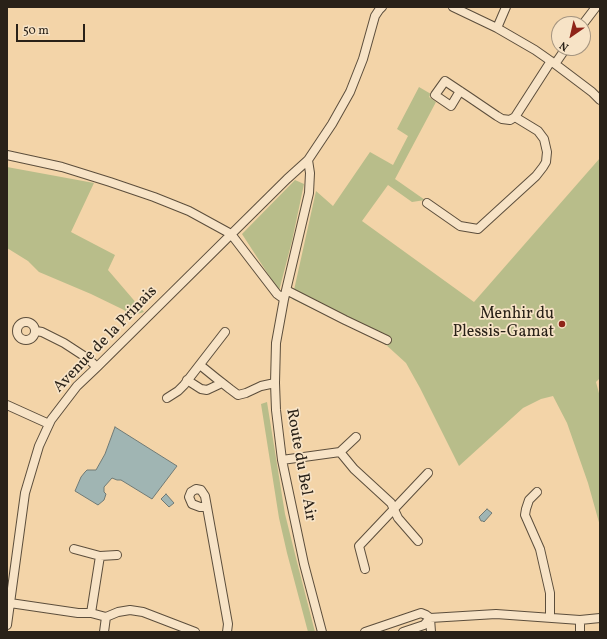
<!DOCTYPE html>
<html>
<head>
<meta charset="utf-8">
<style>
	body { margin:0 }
	#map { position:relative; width:607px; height:639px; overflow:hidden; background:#f3d4a8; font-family:Vollkorn,serif }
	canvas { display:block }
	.frame { position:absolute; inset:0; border:8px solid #292118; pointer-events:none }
	.north { position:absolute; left:551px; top:16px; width:40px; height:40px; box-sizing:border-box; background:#f7e3c6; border:1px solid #a59580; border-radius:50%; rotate:214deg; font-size:11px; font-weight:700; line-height:16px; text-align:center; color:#292118 }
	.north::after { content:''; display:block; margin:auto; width:14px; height:18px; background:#8f2418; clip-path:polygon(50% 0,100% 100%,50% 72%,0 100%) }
	.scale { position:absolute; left:16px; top:24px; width:69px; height:18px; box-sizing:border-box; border:2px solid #292118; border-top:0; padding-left:5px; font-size:12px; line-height:14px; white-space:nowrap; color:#292118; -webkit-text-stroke:3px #f7e3c6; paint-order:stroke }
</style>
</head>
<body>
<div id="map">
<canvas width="607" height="639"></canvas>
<div class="frame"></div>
<div class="north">N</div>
<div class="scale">50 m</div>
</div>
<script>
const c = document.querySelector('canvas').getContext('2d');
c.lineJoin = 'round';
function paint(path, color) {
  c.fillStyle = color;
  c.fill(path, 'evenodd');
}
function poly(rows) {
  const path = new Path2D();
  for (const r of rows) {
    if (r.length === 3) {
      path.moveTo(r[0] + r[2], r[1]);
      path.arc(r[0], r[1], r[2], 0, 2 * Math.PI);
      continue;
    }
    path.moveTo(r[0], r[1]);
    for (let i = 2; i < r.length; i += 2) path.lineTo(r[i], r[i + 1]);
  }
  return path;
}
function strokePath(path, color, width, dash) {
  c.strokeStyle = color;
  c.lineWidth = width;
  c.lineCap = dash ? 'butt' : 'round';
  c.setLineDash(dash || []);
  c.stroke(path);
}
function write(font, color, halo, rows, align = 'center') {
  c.font = font + ' Vollkorn,serif';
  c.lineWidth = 3.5;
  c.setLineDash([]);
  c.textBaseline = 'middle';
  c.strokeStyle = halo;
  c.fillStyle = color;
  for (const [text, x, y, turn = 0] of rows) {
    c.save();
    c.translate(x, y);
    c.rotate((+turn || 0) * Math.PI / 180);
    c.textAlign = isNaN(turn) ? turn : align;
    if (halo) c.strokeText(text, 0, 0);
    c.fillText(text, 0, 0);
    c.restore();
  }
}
paint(poly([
	[419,87,431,94,429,97,436,102,395,179,425,200,412,202,388,185,362,221,474,302,600,158,600,378,596,382,600,397,600,526,588,483,567,423,553,396,541,399,523,408,459,466,420,388,406,363,384,343,292,299,316,191,333,206,370,152,393,165,408,136,397,129],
	[7,167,94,183,71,232,115,255,108,270,144,312,131,316,124,310,91,294,39,272,28,261,7,248],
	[295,180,304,184,292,241,279,291,242,234],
	[267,402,285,514,297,562,315,632,308,632,287,553,279,518,261,404]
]), '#b8bd8a');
const water = poly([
	[115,427,177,466,152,499,121,480,117,480,112,478,104,487,104,492,106,494,104,500,98,505,75,491,81,477,85,472,87,470,96,470,105,454,115,427],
	[166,494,174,503,169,507,161,499,166,494],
	[487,509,492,513,484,522,483,521,481,521,479,517,487,509]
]);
paint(water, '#a0b5b3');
strokePath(water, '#707a75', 1);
const minor = poly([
	[453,7,497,28,535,50,555,64,592,92,600,100],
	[583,24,596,7],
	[497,28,506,7],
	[555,64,566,48],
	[460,91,451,106,435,95,445,81,469,97,497,116,502,119,510,120,515,117,551,61],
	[7,155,62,167,110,182,154,197,189,211,231,234,277,294,284,299],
	[308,160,310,173,309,193,284,299,276,343,275,383,276,410,282,460,304,564,322,632],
	[427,203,460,226,478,229,536,176,543,167,546,162,547,152,544,139,538,131,515,117],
	[286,291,290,292,345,320,387,340],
	[26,331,9],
	[36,331,42,332,64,343,87,358,97,367],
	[200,365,216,378,230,389,238,395,246,393,261,386,275,383],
	[187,380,201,389,207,390,222,383],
	[167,398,178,391,184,385,225,332],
	[7,405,49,424],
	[340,452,356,437],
	[282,460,340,452,354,469,391,503,398,518,418,541],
	[537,492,529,500,526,509,525,515,540,549,550,593,550,618],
	[207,507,200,507,192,504,189,497,191,492,196,489,201,490,205,496,228,624,227,632],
	[74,549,100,556,117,555],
	[365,569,359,546,428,473],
	[10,603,78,613,91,613,106,617,118,612,130,610,143,612,195,632],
	[91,613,100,556],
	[430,618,431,632],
	[580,620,580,632],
	[7,625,25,493,39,446,51,420,77,386,97,367,287,179,308,160,332,124,350,92,363,59,375,16,379,10,382,7],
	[104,632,106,617],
	[365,632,421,613,426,615,430,618,496,614,580,620,600,618],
	[403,632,424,625,430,618]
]);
strokePath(minor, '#5c4e3c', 10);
strokePath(minor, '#f7e3c6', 8);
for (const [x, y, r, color] of [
	[562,324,4,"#8f2418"]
]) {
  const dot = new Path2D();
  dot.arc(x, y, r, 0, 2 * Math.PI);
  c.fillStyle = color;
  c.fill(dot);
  strokePath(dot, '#f7e3c6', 1.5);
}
write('16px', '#292118', '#f7e3c6', [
	["Menhir du",554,315],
	["Plessis-Gamat",554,333]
], 'right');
write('16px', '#292118', '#f7e3c6', [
	["Avenue de la Prinais",106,340,-46],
	["Route du Bel Air",300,465,80]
]);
</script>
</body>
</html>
